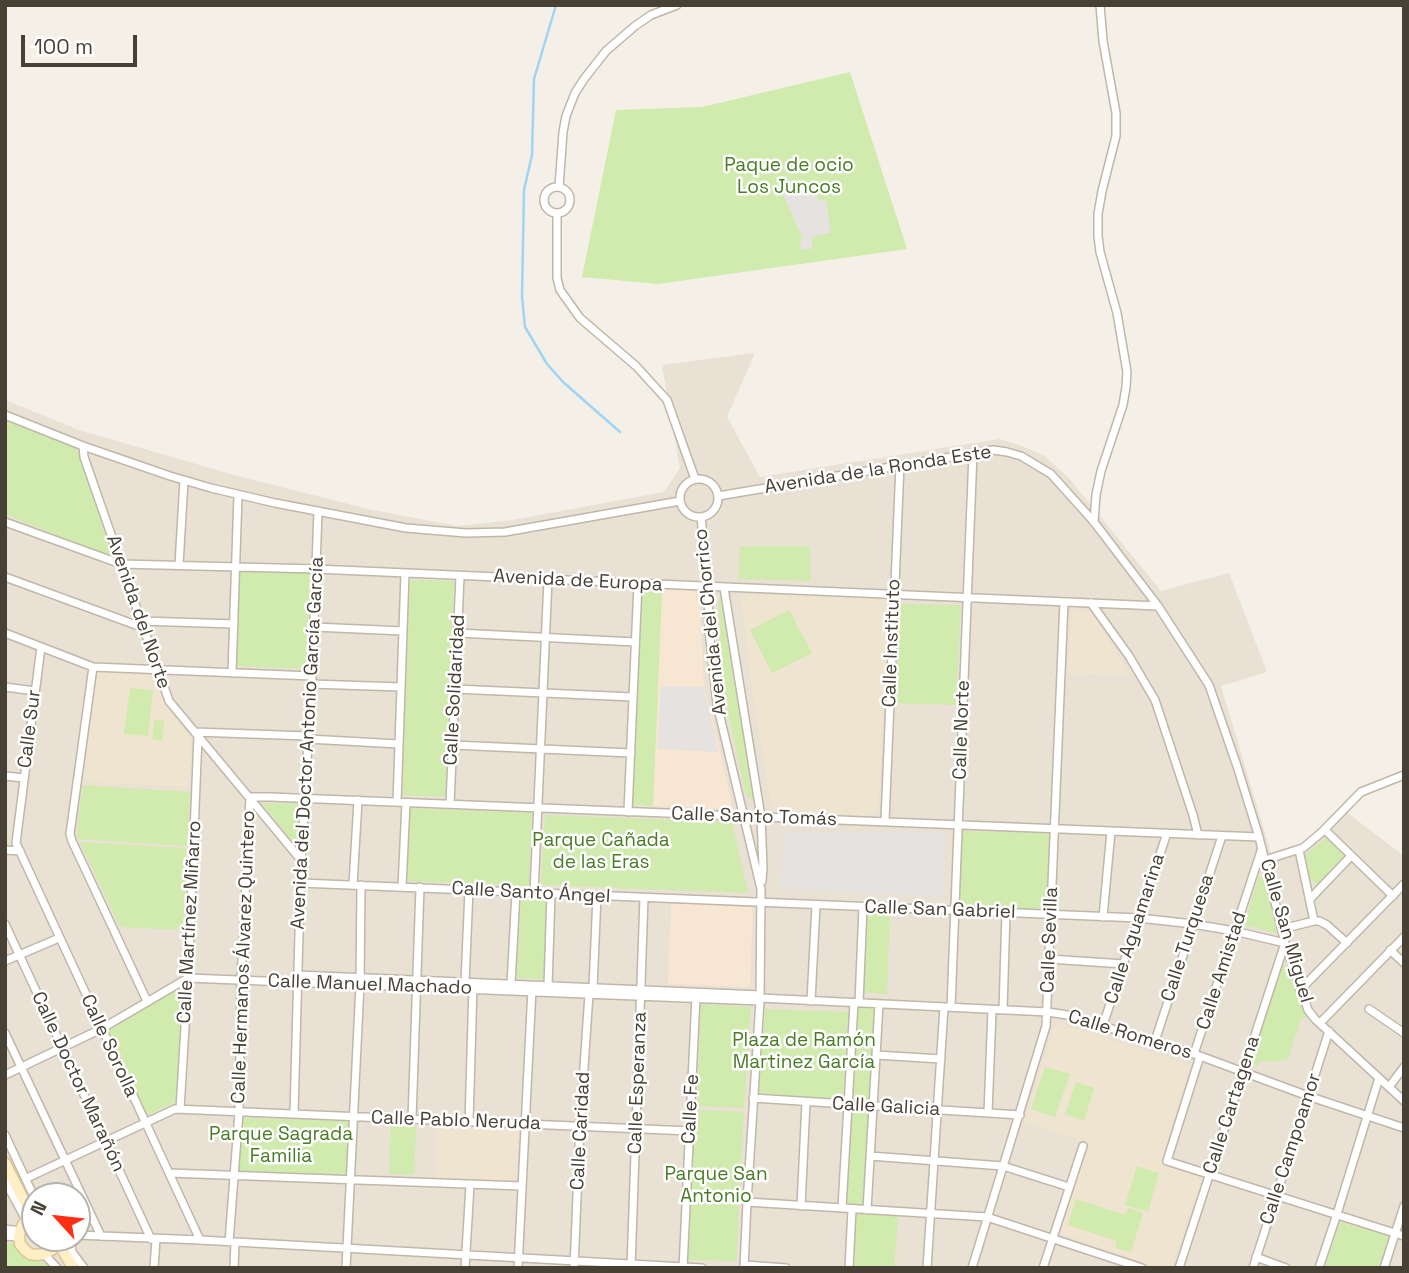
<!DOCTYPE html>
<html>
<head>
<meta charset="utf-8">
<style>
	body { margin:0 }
	#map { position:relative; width:1409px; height:1273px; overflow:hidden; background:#f4f0e7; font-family:"Space Grotesk",sans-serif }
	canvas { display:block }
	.frame { position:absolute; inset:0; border:7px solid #474035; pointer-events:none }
	.north { position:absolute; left:21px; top:1182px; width:70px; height:70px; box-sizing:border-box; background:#fff; border:2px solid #b5b3ae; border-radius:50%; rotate:297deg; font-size:19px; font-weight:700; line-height:28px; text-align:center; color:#474035 }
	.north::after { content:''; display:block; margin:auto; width:24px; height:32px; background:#ff2f13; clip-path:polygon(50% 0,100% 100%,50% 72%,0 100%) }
	.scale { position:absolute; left:21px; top:35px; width:116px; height:32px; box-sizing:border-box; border:4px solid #474035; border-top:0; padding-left:9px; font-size:21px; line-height:24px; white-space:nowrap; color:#474035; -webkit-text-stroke:5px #fff; paint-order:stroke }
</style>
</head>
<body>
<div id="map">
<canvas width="1409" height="1273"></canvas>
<div class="frame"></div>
<div class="north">N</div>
<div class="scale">100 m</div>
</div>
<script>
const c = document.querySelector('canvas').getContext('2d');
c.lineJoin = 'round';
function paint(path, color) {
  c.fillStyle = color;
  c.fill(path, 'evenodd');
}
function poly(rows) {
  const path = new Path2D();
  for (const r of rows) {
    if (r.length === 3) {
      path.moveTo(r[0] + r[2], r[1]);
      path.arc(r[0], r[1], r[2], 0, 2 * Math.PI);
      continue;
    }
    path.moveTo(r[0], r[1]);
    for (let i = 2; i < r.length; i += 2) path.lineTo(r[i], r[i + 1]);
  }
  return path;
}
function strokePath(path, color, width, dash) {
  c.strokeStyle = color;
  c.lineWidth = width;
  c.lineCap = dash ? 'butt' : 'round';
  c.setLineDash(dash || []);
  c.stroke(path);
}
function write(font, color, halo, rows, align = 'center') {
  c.font = font + ' "Space Grotesk",sans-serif';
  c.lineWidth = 5;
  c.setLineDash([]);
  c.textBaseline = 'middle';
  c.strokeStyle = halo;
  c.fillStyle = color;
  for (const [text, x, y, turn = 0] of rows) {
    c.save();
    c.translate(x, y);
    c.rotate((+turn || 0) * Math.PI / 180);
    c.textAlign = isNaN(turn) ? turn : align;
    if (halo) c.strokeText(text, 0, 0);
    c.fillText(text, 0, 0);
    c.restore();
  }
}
paint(poly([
	[755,353,727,417,760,477,999,439,1022,446,1043,455,1068,477,1161,591,1229,573,1267,672,1221,686,1273,860,1304,851,1345,811,1404,856,1404,1268,5,1268,5,400,79,430,234,475,372,510,458,526,513,520,664,492,680,468,662,365],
	[35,1196,77,1196,77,1238,35,1238]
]), '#e8e1d4');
paint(poly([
	[662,590,699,591,704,684,728,785,732,807,731,809,653,806],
	[671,903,751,906,753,909,750,984,747,987,668,984]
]), '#f7e6d1');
paint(poly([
	[743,594,885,598,889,605,878,810,865,816,772,809,752,690,741,597],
	[1071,610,1091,612,1132,676,1068,673],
	[97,669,154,673,164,701,191,738,189,787,83,782],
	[1058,1023,1191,1065,1160,1164,1203,1177,1171,1268,1160,1268,1058,1233,1088,1143,1024,1122,1054,1026],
	[437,1126,519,1129,517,1178,513,1182,436,1180]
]), '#eee4d0');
paint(poly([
	[850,72,907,249,658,284,582,277,616,110,702,107],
	[5,421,75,445,112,553,108,556,5,514],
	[740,546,810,546,811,581,738,579],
	[239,569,310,572,306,669,235,666],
	[410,580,454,581,446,797,402,795],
	[641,588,662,590,653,806,632,805],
	[720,598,723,599,756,803,746,795,722,686,718,602],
	[900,604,961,605,956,705,896,703],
	[789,610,812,653,772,673,750,630],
	[130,688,153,690,148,736,124,734],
	[154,720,164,721,162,741,152,739],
	[83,785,190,792,188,846,76,839],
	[262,803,298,804,297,847],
	[410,808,532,813,529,886,407,881],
	[545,815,732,822,748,893,541,885],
	[962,831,1051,833,1046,909,958,906],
	[1326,838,1346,857,1318,885,1310,878,1304,856],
	[80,842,186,848,184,930,120,927],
	[1259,876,1265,877,1278,934,1244,925],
	[521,899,547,900,543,979,517,978],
	[866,912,890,912,887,994,863,992],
	[1280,964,1288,967,1290,977,1308,1018,1301,1018,1288,1058,1275,1062,1260,1061,1258,1065,1251,1063],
	[182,987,176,1102,147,1115,106,1026],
	[701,1004,751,1007,744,1108,697,1106],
	[856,1007,876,1008,869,1101,851,1101],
	[765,1009,848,1012,843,1100,759,1093],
	[1045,1067,1070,1074,1055,1117,1031,1109],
	[1076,1082,1094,1088,1084,1121,1065,1114],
	[850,1107,870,1108,864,1205,844,1204],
	[695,1110,744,1112,736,1261,687,1260],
	[243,1118,350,1121,347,1176,239,1171],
	[391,1125,416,1126,414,1175,389,1174],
	[1137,1166,1159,1173,1148,1212,1125,1205],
	[1076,1199,1125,1215,1128,1208,1143,1213,1131,1252,1115,1248,1117,1241,1068,1225],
	[856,1214,898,1216,894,1268,852,1268],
	[1340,1222,1390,1236,1379,1268,1325,1268],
	[5,1243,13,1243,19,1253,26,1259,49,1264,49,1268,5,1267]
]), '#d1eaad');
paint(poly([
	[814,187,819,201,826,200,831,233,812,237,812,249,799,250,802,237,780,188],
	[661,686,704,687,718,752,657,749],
	[784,832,946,832,943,897,780,888]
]), '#e5e2df');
strokePath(poly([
	[556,5,534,79,532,155,524,190,522,296,525,327,547,364,563,382,620,432]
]), '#a0d4f4', 2.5);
const minor = poly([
	[557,200,13],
	[559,187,563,132,566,116,575,93,584,79,606,51,635,26,651,15,677,5],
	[557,214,557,278,560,290,580,318,636,366,667,400,695,479],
	[5,415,83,446,170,476,211,488,275,503,406,528,466,533,505,532,680,501],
	[83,446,84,457,169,701,301,860],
	[699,498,19],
	[718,496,993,450,1007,452,1021,456,1051,474,1094,522,1158,606,1209,685,1237,766,1259,837,1285,943,1308,1010,1315,1019,1404,1101],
	[701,517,708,587,709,630,717,704,761,889,760,1001,747,1202,744,1268],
	[5,522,121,564,316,569,1158,606],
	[1094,522,1096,495,1101,471,1123,405,1126,387,1127,372,1117,313,1100,252,1098,236,1098,214,1102,191,1116,136,1116,113,1103,41,1100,5],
	[179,565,184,480],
	[5,577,144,628],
	[724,588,761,817,763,867,762,881],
	[1091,603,1129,656,1155,700,1193,815,1198,835],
	[142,621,234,624],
	[314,627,403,631],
	[5,633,93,667,312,676],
	[458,633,635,642],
	[41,647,16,843,200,1240],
	[93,667,70,834,72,841,147,1001],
	[232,673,238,495],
	[311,684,401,687],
	[5,687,35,691],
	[455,689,633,697],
	[195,732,308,736],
	[308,739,399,744],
	[453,745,631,753],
	[5,776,24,778],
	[397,802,405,573],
	[450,804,460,576],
	[628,812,638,584],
	[885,821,900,465],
	[1325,830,1393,896],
	[5,850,20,851],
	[1299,850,1314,921],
	[1265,860,1303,848,1322,832,1361,792,1404,775],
	[301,883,1139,918,1193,924,1234,931,1285,943,1179,1268],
	[353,885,358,800],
	[402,887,406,803],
	[534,893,548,580],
	[1310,899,1351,856],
	[1103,917,1111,831],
	[5,924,151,1239],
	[1282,929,1314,921,1319,921,1327,925,1347,943],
	[1390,950,1404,963],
	[1049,959,1124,964],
	[5,961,59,938],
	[298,975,760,995],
	[465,982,469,890],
	[511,984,516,892],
	[548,986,551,894],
	[1300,990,1404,884],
	[760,998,1048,1012,1067,1015,1200,1056,1308,1096,1404,1128],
	[811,1001,816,905],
	[859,1003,863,907],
	[951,1007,973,453],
	[1369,1009,1404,1033],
	[1003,1010,1006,913],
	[1320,1023,1404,937],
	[1103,1025,1167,833],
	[5,1033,101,1236],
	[1155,1041,1222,836],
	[1194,1054,1262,848],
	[876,1055,941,1059],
	[1200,1056,1167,1161,1404,1236],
	[5,1075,101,1029,188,978,760,1001],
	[1389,1087,1404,1067],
	[753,1098,1020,1115],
	[180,1109,188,978,198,736],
	[988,1113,992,1010],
	[294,1114,301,861,312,676,318,511],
	[412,1119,420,887],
	[469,1122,473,986],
	[5,1135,35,1199],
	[870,1156,1003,1166,1069,1187],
	[169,1173,522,1186],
	[27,1178,175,1109,690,1131],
	[5,1181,24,1216],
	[747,1202,987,1217,1142,1268],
	[801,1206,806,1102],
	[842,1208,854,1003],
	[867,1210,879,1004],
	[5,1229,20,1231],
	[77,1235,200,1240,702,1268],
	[5,1236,19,1237],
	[76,1238,71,1245,72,1252,84,1268],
	[229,1242,239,1112,241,980,250,797,270,797,1259,837],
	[44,1254,57,1268],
	[1256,1257,1286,1268],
	[745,1265,786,1268],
	[631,1267,644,898],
	[154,1268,156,1239],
	[234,1268,235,1242],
	[346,1268,360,985,361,885],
	[465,1268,470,1185],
	[518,1268,532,989],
	[574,1268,580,1126,589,994,593,988,597,896],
	[683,1268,696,997],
	[849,1268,852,1209],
	[927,1268,944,1007],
	[972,1268,1046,1026,1064,602],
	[1043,1268,1083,1146],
	[1253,1268,1329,1031],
	[1319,1268,1337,1214,1379,1078],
	[1384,1268,1404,1206]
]);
const secondary = poly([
	[5,1163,22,1197,35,1215],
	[35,1217,25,1221,20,1231,19,1237,20,1244,25,1250,30,1254,37,1255,44,1254,53,1249,57,1238],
	[57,1240,73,1268]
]);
strokePath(minor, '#c0b7a9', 10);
strokePath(secondary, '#d9c596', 13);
strokePath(minor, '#fff', 7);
strokePath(secondary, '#ffefc6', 10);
write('19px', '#497c25', '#fff', [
	["Paque de ocio",789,166],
	["Los Juncos",789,188],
	["Parque Cañada",601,841],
	["de las Eras",601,863],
	["Plaza de Ramón",804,1041],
	["Martinez García",804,1063],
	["Parque Sagrada",281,1135],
	["Familia",281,1157],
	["Parque San",716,1175],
	["Antonio",716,1197]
]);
write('19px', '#474035', '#fff', [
	["Avenida de la Ronda Este",878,470,-9],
	["Avenida de Europa",578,581,3],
	["Avenida del Norte",138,612,71],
	["Avenida del Chorrico",711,622,-96],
	["Calle Instituto",892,643,-88],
	["Calle Solidaridad",455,690,-87],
	["Calle Sur",30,729,-83],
	["Calle Norte",962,730,-88],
	["Avenida del Doctor Antonio García García",308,743,-87],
	["Calle Santo Tomás",754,817,2],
	["Calle Santo Ángel",531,893,3],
	["Calle San Gabriel",940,910,2],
	["Calle Martínez Miñarro",190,922,-87],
	["Calle Aguamarina",1135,929,-72],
	["Calle San Miguel",1286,931,74],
	["Calle Turquesa",1188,938,-72],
	["Calle Sevilla",1050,940,-88],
	["Calle Hermanos Álvarez Quintero",244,957,-88],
	["Calle Amistad",1222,971,-72],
	["Calle Manuel Machado",370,985,2],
	["Calle Romeros",1130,1035,17],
	["Calle Sorolla",109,1046,65],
	["Calle Doctor Marañón",78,1082,65],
	["Calle Esperanza",638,1083,-88],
	["Calle Cartagena",1232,1105,-72],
	["Calle Galicia",886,1107,3],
	["Calle Fe",691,1109,-87],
	["Calle Pablo Neruda",456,1121,2],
	["Calle Caridad",581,1131,-87],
	["Calle Campoamor",1291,1149,-72]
]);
</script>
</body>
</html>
